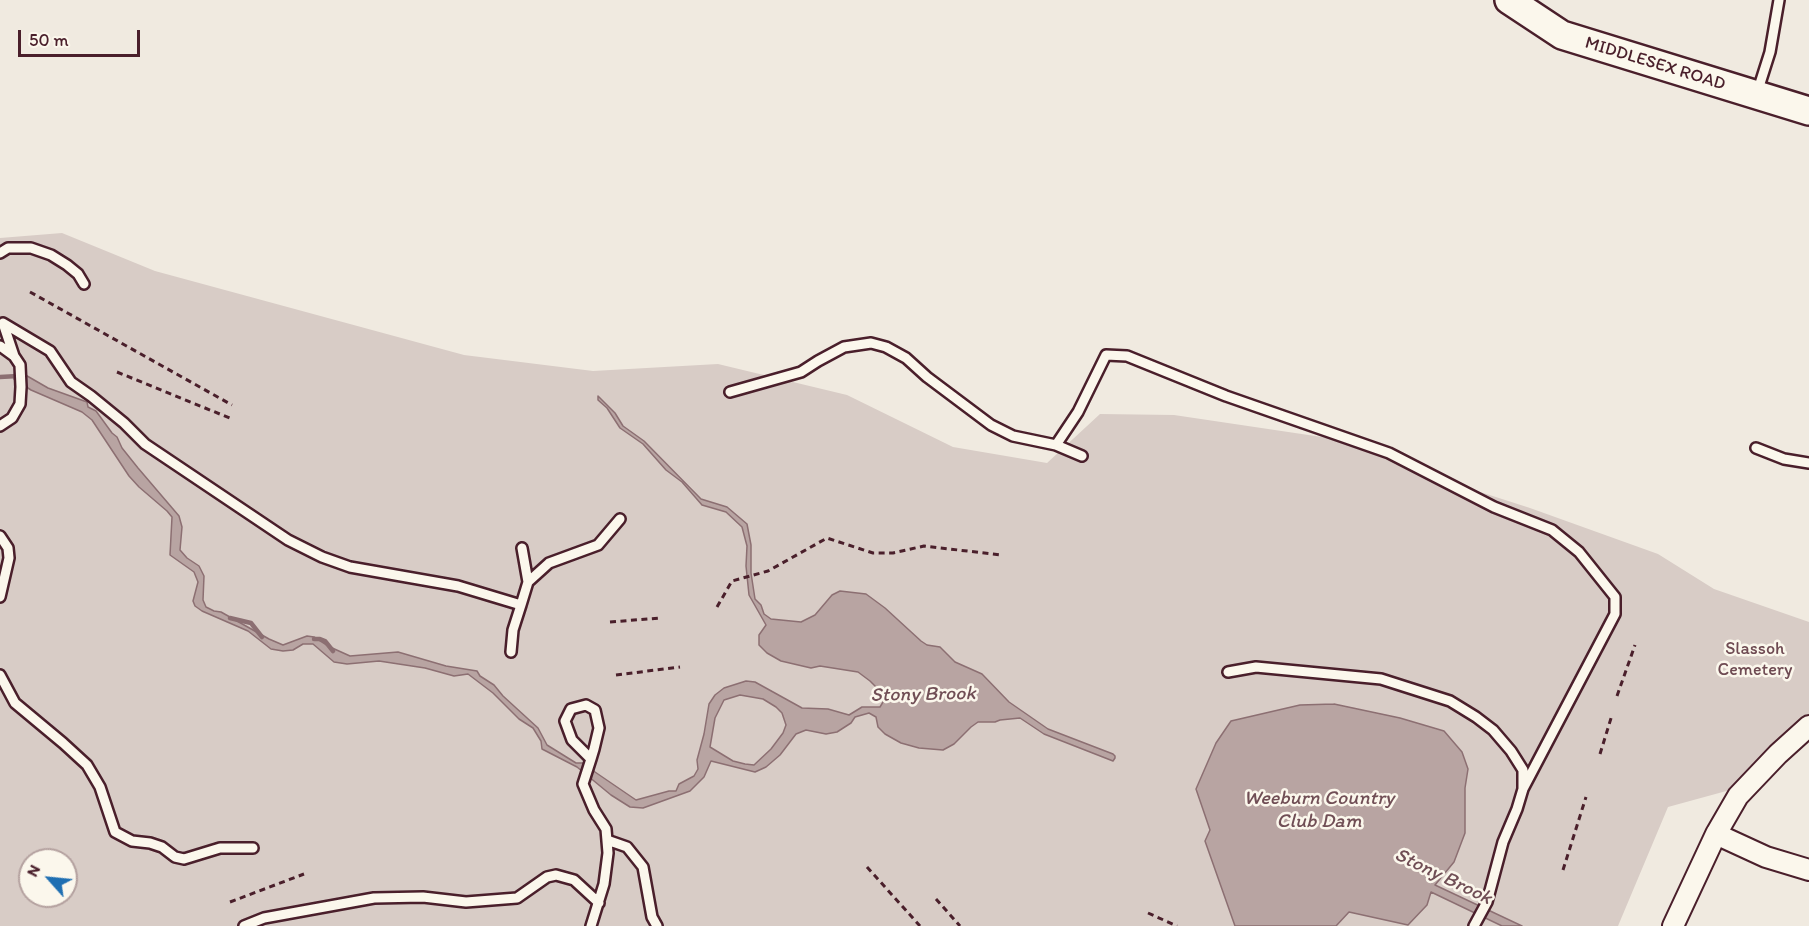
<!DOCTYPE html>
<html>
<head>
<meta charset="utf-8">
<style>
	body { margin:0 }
	#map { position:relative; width:1809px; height:926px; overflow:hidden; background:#f0eae0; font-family:Itim,sans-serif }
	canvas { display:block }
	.north { position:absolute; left:18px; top:848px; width:60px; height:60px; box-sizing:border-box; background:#fbf7ec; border:2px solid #b4a19f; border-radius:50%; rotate:297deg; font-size:16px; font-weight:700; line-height:24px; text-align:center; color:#4a1f2b }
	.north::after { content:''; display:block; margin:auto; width:21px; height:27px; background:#1f6fb2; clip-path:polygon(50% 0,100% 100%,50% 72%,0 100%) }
	.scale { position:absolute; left:18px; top:30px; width:122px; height:27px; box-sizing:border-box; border:3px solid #4a1f2b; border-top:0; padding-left:8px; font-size:18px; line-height:21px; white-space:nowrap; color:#4a1f2b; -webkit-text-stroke:4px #fbf7ec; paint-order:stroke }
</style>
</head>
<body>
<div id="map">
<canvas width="1809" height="926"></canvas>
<div class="north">N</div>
<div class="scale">50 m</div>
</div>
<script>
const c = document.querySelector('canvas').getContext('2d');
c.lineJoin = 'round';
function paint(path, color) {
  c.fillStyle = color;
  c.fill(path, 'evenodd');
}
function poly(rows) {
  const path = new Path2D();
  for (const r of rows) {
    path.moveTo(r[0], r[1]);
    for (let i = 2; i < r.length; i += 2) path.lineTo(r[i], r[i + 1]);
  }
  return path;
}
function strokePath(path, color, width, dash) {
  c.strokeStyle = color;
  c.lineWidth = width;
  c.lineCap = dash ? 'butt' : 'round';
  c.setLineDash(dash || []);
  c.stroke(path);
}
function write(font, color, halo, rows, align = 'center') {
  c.font = font + ' Itim,sans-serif';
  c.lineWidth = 5;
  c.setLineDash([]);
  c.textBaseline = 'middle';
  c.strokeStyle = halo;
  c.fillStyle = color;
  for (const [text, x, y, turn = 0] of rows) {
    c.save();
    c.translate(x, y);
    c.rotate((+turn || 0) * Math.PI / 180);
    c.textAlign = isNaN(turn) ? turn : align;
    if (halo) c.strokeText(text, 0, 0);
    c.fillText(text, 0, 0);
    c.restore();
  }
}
paint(poly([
	[62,233,155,271,464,355,593,371,718,364,847,395,953,447,1047,463,1100,414,1174,415,1342,440,1418,472,1530,508,1658,554,1714,589,1809,622,1809,714,1786,733,1730,790,1668,807,1618,926,0,926,0,238],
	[30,860,66,860,66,896,30,896]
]), '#d8ccc6');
const water = poly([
	[15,369,48,388,87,402,88,407,96,411,112,433,117,437,122,448,138,468,179,516,182,527,180,550,187,558,199,566,204,576,203,600,206,607,214,611,221,612,269,639,283,645,307,636,314,637,330,647,350,656,398,652,446,666,477,671,480,676,494,685,503,696,538,728,547,745,576,763,585,763,595,772,636,800,669,791,676,791,679,784,694,776,698,769,697,760,704,734,709,704,715,695,724,688,746,681,755,682,802,708,828,709,849,715,862,707,880,707,883,702,881,692,870,681,858,672,820,666,811,668,781,661,767,653,759,645,759,635,766,625,749,595,746,566,747,546,742,527,726,512,702,505,682,482,666,470,643,444,620,428,607,408,598,400,598,396,615,413,623,426,644,441,701,499,727,507,747,524,751,545,751,573,755,599,761,605,764,614,771,619,801,622,815,615,832,595,840,591,866,594,885,608,921,641,927,645,940,647,955,662,982,674,1009,702,1048,729,1113,754,1115,756,1115,758,1113,761,1044,734,1020,718,1000,720,995,722,978,722,971,727,954,744,943,750,919,748,901,743,885,734,878,727,876,717,869,713,855,717,851,723,837,732,826,734,806,730,796,734,780,755,766,767,755,772,711,761,704,777,690,791,643,808,630,807,611,795,577,767,542,749,541,741,533,728,519,719,493,693,468,674,454,676,425,668,379,661,347,664,334,662,313,644,303,644,293,650,283,651,271,649,248,631,202,611,195,606,193,601,198,582,194,572,170,555,172,517,167,511,139,487,129,476,92,420,82,412,31,390,14,379,15,369],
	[740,695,763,699,776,707,782,713,786,725,783,733,771,749,754,765,745,764,733,761,710,747,715,718,724,700,740,695],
	[1334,704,1400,718,1444,731,1462,752,1468,769,1465,788,1465,833,1454,862,1435,885,1522,926,1502,926,1431,892,1427,905,1408,925,1349,912,1336,926,1235,926,1205,841,1210,830,1196,789,1216,743,1231,721,1300,705,1334,704]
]);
paint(water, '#b8a4a2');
strokePath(water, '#8c6f72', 1.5);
strokePath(poly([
	[0,377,18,376],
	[230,618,251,623,262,637],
	[314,639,320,639,325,641,333,651]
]), '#8c6f72', 4.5);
const lane = poly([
	[1757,93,1770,52,1779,0],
	[0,253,8,248,31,248,51,255,67,265,78,274,84,284],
	[0,346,14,356,20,365,21,387,20,404,12,418,0,426],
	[14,356,3,323,50,351,71,382,91,396,124,423,145,444,288,540,322,557,350,567,458,586,521,605,513,630,511,652],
	[730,392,801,372,818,361,844,347,871,343,886,347,906,358,927,377,991,425,1013,436,1056,445,1082,456],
	[1056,445,1078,412,1106,355,1127,356,1226,396,1389,453,1494,507,1552,530,1579,552,1615,597,1615,614,1523,789,1523,770,1511,751,1493,730,1476,717,1450,701,1381,679,1256,667,1228,672],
	[1756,448,1784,459,1809,463],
	[0,536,8,548,9,558,0,597],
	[528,582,549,563,598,545,620,519],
	[521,605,528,582,522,548],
	[0,675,15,703,63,743,87,765,100,787,115,832,132,841,150,843,162,847,175,857,184,859,220,848,253,848],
	[591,759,572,740,565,721,571,709,586,705,595,710,599,728,594,749,591,759,583,784,594,810,606,829,608,853,604,884,591,926],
	[607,840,627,847,643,867,652,917,657,926],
	[244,926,264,918,374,898,423,897,466,902,517,898,547,877,556,875,574,880,599,903],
	[1474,926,1487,902,1503,842,1517,809,1523,789]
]);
const street = poly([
	[1716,834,1766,857,1809,870],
	[1673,926,1716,834,1738,796,1778,754,1809,726]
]);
const secondary = poly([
	[1509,0,1562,35,1809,111]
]);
strokePath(lane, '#4a1f2b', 14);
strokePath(street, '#4a1f2b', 24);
strokePath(secondary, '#4a1f2b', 32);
strokePath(poly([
	[30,292,232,405],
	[117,372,232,419],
	[717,607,732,581,768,571,827,538,873,553,893,553,924,546,1001,555],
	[610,622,660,618],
	[616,675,680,667],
	[1617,696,1635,645],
	[1600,754,1612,715],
	[867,867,920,926],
	[1563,870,1586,797],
	[936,899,960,926],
	[230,902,304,874],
	[1148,913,1177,926]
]), '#4a1f2b', 3, [6, 4.5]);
strokePath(lane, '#fbf7ec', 9);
strokePath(street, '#fbf7ec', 20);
strokePath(secondary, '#fbf7ec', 27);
write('18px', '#4a1f2b', '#fbf7ec', [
	["MIDDLESEX ROAD",1655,64,17]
]);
write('18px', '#6e4a52', '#fbf7ec', [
	["Slassoh",1755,649],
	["Cemetery",1755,670]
]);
write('italic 20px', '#704e55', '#fbf7ec', [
	["Stony Brook",923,695,-1],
	["Weeburn Country",1319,799],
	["Club Dam",1319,822],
	["Stony Brook",1443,877,26]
]);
</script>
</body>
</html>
